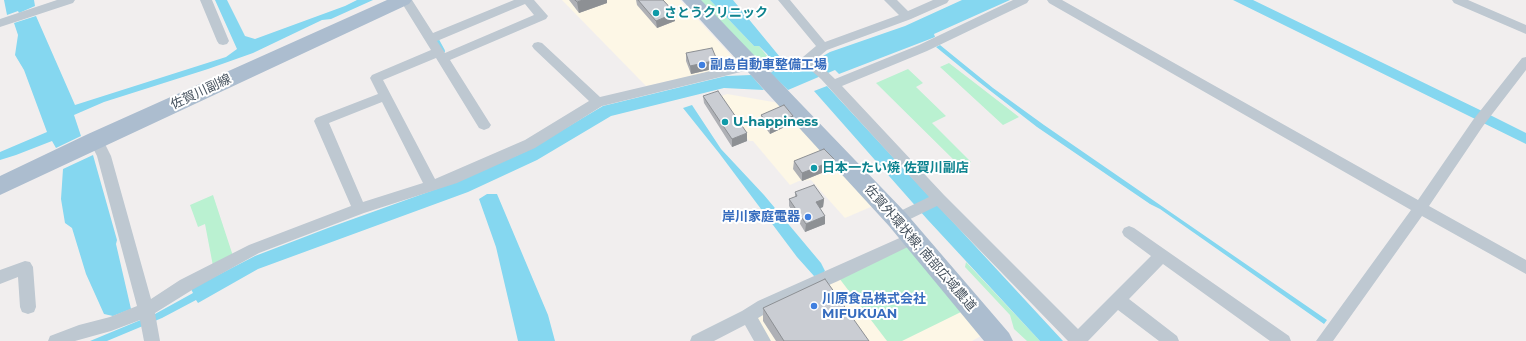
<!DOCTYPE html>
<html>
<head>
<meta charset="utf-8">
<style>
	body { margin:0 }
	canvas { display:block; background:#f1eeee }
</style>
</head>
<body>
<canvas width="1526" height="341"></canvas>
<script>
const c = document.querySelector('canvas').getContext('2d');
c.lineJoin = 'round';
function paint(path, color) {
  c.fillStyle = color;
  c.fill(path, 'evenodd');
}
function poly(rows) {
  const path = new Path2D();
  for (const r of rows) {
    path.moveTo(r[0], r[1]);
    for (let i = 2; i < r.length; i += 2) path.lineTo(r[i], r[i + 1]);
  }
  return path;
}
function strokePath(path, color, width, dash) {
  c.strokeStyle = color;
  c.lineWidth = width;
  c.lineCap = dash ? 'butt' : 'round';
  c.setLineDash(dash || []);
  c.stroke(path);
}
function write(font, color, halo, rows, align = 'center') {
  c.font = font + ' Montserrat,"Noto Sans JP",sans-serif';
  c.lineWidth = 4;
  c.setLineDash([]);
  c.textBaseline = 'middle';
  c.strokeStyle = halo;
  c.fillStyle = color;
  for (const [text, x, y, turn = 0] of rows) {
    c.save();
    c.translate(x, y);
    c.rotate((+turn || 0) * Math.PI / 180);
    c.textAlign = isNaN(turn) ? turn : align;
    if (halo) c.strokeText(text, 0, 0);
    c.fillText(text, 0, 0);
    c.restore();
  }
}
paint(poly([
	[562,0,680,0,740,65,646,86],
	[727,94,779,103,873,206,845,218,811,180,799,181,790,185,753,141,749,141,719,97],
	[908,246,981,336,972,341,769,341,755,317]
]), '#fdf7e6');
paint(poly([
	[699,0,710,0,754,46,759,46,772,62,755,58],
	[949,63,1019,117,1003,125,940,67],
	[908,69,923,83,916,87,946,116,932,123,971,162,961,167,876,83],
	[213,195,233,256,213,266,205,224,198,227,190,205],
	[908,246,961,312,902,341,887,341,839,278],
	[966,262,1040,341,1027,341,1014,329,1010,315,965,267]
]), '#baf1d1');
paint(poly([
	[4,0,34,0,35,6,19,13,18,11,7,15],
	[215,0,227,0,245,36,255,39,345,6,357,0,373,0,331,19,322,20,253,53,208,69,104,102,74,115,81,136,56,148,52,141,16,155,0,160,0,152,47,132,24,70,15,55,18,35,14,23,36,16,75,105,226,57,237,49],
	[710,0,733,0,789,68,799,69,825,59,823,56,830,52,905,26,962,0,1010,0,934,34,935,37,930,39,839,74,835,70,788,90,770,73,777,69,767,54,759,46,754,46],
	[1233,0,1253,0,1480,110,1526,133,1526,144],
	[940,45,993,88,1044,125,1327,320,1324,324,1160,209,1150,204,1037,127,979,82,936,47],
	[751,75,764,90,724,88,611,116,537,160,468,192,258,269,198,303,196,300,162,318,107,341,90,341,155,314,193,293,191,289,255,256,328,228,456,182,527,151,603,106,726,76],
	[827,86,940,208,1063,341,1040,341,927,219,814,91],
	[692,105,721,149,764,195,821,263,825,271,821,275,814,276,797,257,719,153,683,108],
	[93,155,117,240,116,244,131,309,113,316,104,314,86,274,72,228,65,223,61,199,63,169],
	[487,194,497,194,548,315,555,341,518,341,496,247,479,199]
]), '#85d7f0');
strokePath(poly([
	[437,40,443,51]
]), '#85d7f0', 4);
paint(poly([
	[57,0,75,0,73,3,0,27,0,19,57,0],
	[200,0,212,0,229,41,227,44,223,45,219,44,217,41,200,0],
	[400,0,412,0,433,33,514,0,534,0,548,16,546,19,450,60,489,122,491,125,489,128,484,130,479,128,436,58,383,80,435,179,525,140,589,101,534,49,532,46,534,43,538,42,542,43,600,97,753,61,771,63,792,61,803,57,816,46,778,0,790,0,825,42,899,15,884,0,897,0,908,11,933,0,949,0,947,3,911,19,827,50,815,60,835,79,919,45,1013,0,1029,0,1027,3,927,51,842,86,944,195,1078,329,1151,256,1124,236,1122,232,1124,228,1129,226,1134,228,1289,336,1291,341,1270,341,1163,264,1129,299,1177,336,1179,341,1159,341,1118,310,1088,341,1068,341,937,206,902,223,897,225,892,223,890,219,892,215,929,197,821,79,805,65,793,69,771,71,753,69,602,106,535,148,457,183,364,213,259,253,192,290,155,313,160,341,144,341,140,320,111,331,75,341,48,341,50,336,79,325,110,317,137,306,97,156,89,140,91,136,96,135,101,136,111,156,151,299,180,280,249,245,351,206,314,121,316,118,378,94,370,78,372,75,431,50,400,0],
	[525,4,534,15,445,53,437,41,525,4],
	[382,102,423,183,363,202,329,123,382,102],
	[1047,0,1062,0,1418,200,1473,120,1522,58,1526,57,1526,70,1483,126,1429,206,1526,260,1526,274,1422,216,1333,341,1316,341,1411,210,1049,3,1047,0],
	[1452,0,1468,0,1526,25,1526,34,1454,3,1452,0],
	[913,232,918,234,920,238,918,242,838,281,770,311,758,318,771,341,754,341,745,325,714,341,690,341,692,336,742,311,758,301,913,232],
	[25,261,30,262,33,267,36,307,34,312,28,314,22,312,20,307,18,277,0,284,0,270,25,261]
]), '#bec8d1');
paint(poly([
	[387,0,412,0,409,4,0,195,0,176,88,134,387,0],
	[682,0,701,0,905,212,1009,333,1013,341,984,341,889,226,682,0]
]), '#acbdcf');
paint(poly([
	[569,0,607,0,607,3,579,13],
	[636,0,663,0,675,13,675,21,657,28,637,5],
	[686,53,717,68,691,74,686,61],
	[703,96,747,141,732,147,704,103],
	[761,115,793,116,793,123,770,134,762,123],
	[794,161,834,168,802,181,793,169],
	[795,192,824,199,823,207,820,208,825,224,805,232,789,206,789,199,795,197],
	[763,308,869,341,776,341,763,321]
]), '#aeb0b5');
paint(poly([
	[583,0,607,0,607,3,579,13,577,2],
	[675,13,675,21,657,28,656,21],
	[717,60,717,68,691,74,690,66],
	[793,116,793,123,770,134,770,126],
	[747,133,747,141,732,147,732,139],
	[835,160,834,168,802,181,802,173],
	[824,199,823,207,816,210,816,202],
	[825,216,825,224,805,232,806,224]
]), '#8d9094');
const building = poly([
	[575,0,583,0,577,2,575,0],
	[638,0,663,0,675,13,656,21,638,0],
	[712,48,717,60,690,66,686,53,712,48],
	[718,91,747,133,732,139,703,96,718,91],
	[784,105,793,116,770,126,761,115,784,105],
	[824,149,835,160,802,173,794,161,824,149],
	[814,185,824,199,816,202,825,216,806,224,789,199,797,196,795,192,814,185],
	[825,279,869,341,784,341,763,308,825,279]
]);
paint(building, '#cacdd3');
strokePath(building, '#8d9094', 1);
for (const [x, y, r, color] of [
	[656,13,4,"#0f9aa8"],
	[702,65,4,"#3f7fe0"],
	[725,122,4,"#0f9aa8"],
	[814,168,4,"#0f9aa8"],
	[808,217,4,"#3f7fe0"],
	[814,306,4,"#3f7fe0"]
]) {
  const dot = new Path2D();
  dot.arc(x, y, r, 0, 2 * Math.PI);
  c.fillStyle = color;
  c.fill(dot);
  strokePath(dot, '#fff', 1.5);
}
write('bold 13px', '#0d838f', '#fff', [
	["さとうクリニック",664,13],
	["U-happiness",733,122],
	["日本一たい焼 佐賀川副店",822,168]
], 'left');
write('bold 13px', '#366cbe', '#fff', [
	["副島自動車整備工場",710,65],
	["岸川家庭電器",800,217,"right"],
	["川原食品株式会社",822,299],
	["MIFUKUAN",822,314]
], 'left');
write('13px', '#45515d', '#fff', [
	["佐賀川副線",201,92,-25],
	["佐賀外環状線; 南部広域農道",920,248,49]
]);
</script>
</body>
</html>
